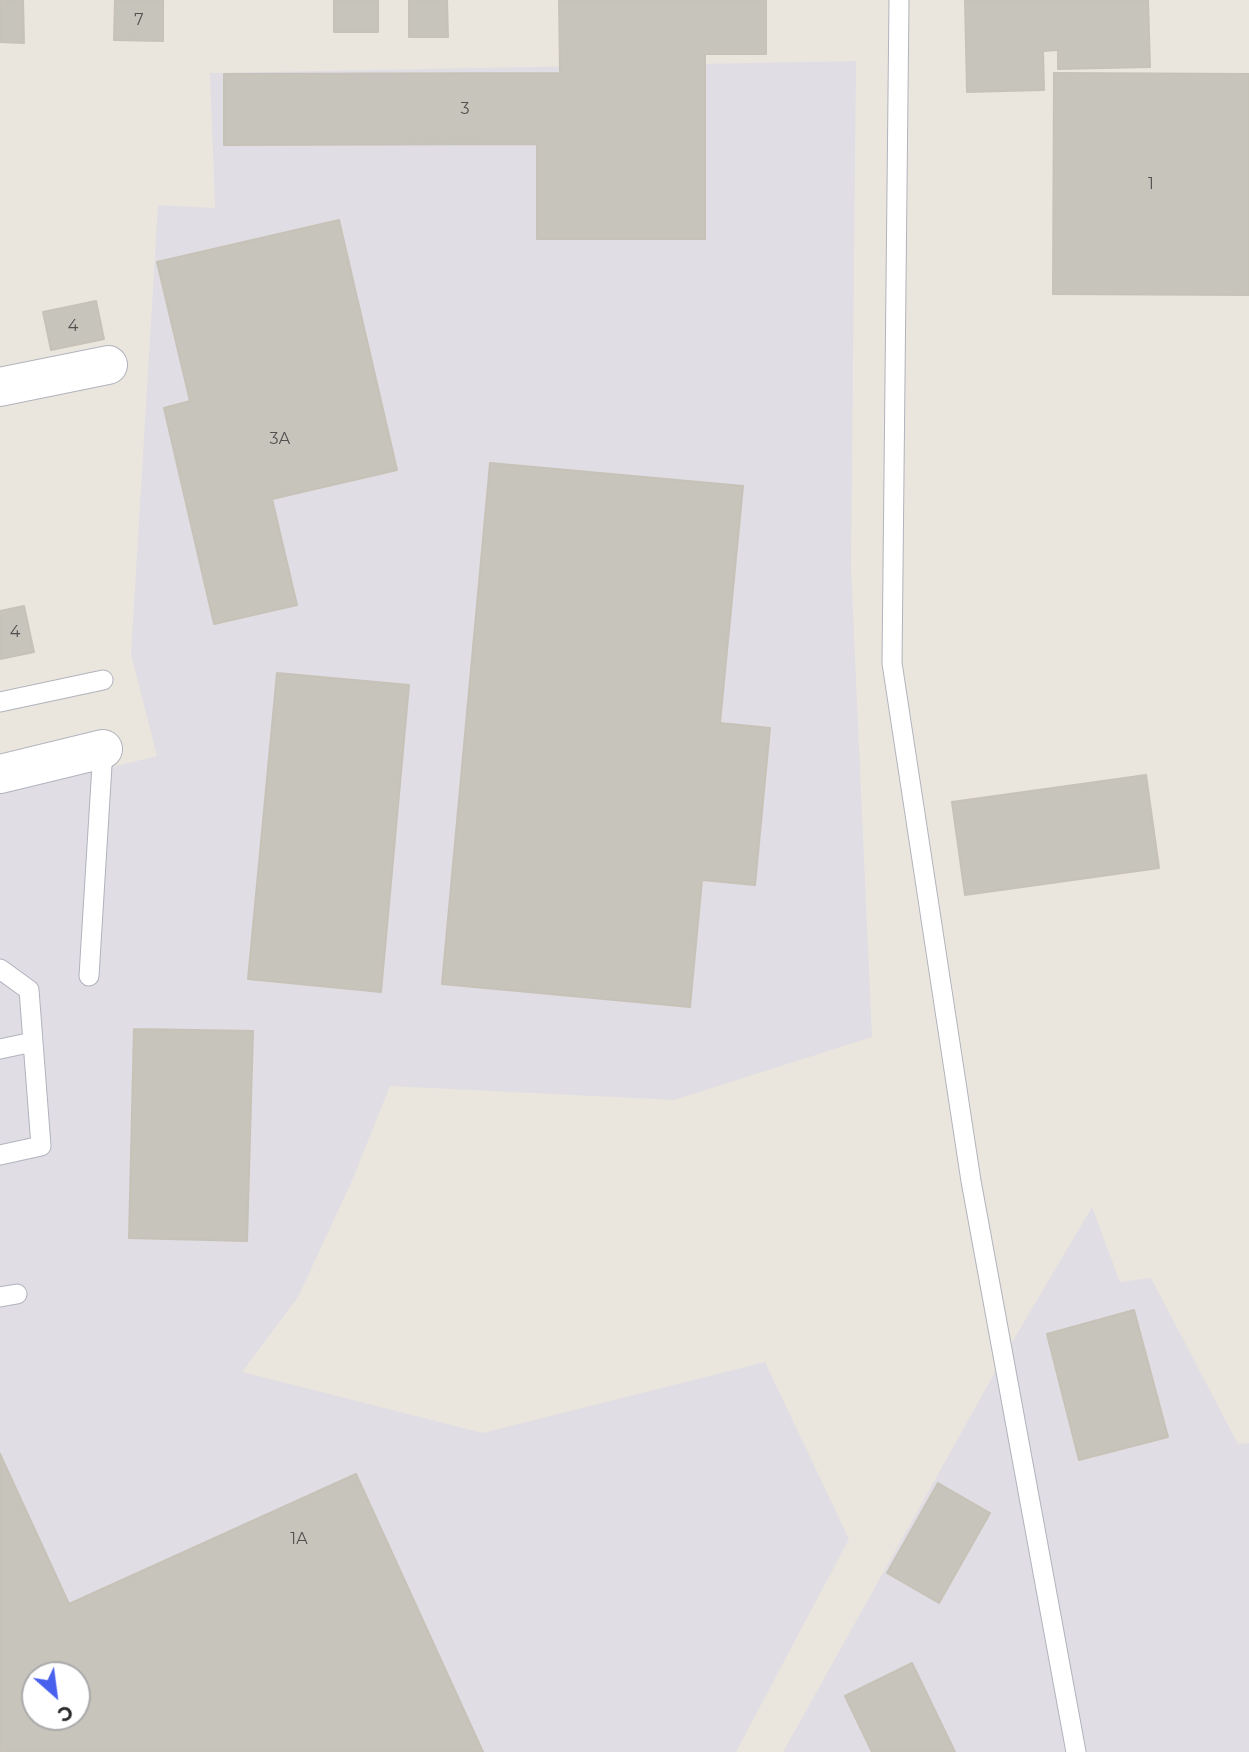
<!DOCTYPE html>
<html>
<head>
<meta charset="utf-8">
<style>
	body { margin:0 }
	#map { position:relative; width:1249px; height:1752px; overflow:hidden; background:#ebe6dd; font-family:Montserrat,sans-serif }
	canvas { display:block }
	.north { position:absolute; left:21px; top:1661px; width:70px; height:70px; box-sizing:border-box; background:#fff; border:2px solid #aaa; border-radius:50%; rotate:152deg; font-size:19px; font-weight:700; line-height:28px; text-align:center; color:#2a2a2a }
	.north::after { content:''; display:block; margin:auto; width:24px; height:32px; background:#4860ee; clip-path:polygon(50% 0,100% 100%,50% 72%,0 100%) }
</style>
</head>
<body>
<div id="map">
<canvas width="1249" height="1752"></canvas>
<div class="north">С</div>
</div>
<script>
const c = document.querySelector('canvas').getContext('2d');
c.lineJoin = 'round';
function paint(path, color) {
  c.fillStyle = color;
  c.fill(path, 'evenodd');
}
function poly(rows) {
  const path = new Path2D();
  for (const r of rows) {
    path.moveTo(r[0], r[1]);
    for (let i = 2; i < r.length; i += 2) path.lineTo(r[i], r[i + 1]);
  }
  return path;
}
function strokePath(path, color, width, dash) {
  c.strokeStyle = color;
  c.lineWidth = width;
  c.lineCap = dash ? 'butt' : 'round';
  c.setLineDash(dash || []);
  c.stroke(path);
}
function write(font, color, halo, rows, align = 'center') {
  c.font = font + ' Montserrat,sans-serif';
  c.lineWidth = 5;
  c.setLineDash([]);
  c.textBaseline = 'middle';
  c.strokeStyle = halo;
  c.fillStyle = color;
  for (const [text, x, y, turn = 0] of rows) {
    c.save();
    c.translate(x, y);
    c.rotate((+turn || 0) * Math.PI / 180);
    c.textAlign = isNaN(turn) ? turn : align;
    if (halo) c.strokeText(text, 0, 0);
    c.fillText(text, 0, 0);
    c.restore();
  }
}
paint(poly([
	[856,61,851,568,872,1037,674,1100,390,1086,351,1183,298,1297,242,1372,483,1433,765,1362,849,1539,736,1752,0,1752,0,794,157,756,131,654,158,205,215,208,210,73],
	[35,1675,77,1675,77,1717,35,1717],
	[1092,1207,1120,1282,1151,1278,1238,1444,1249,1443,1249,1752,783,1752,1004,1356]
]), '#e0dde4');
const building = poly([
	[0,0,23,0,24,43,0,42,0,0],
	[115,0,163,0,163,41,114,40,115,0],
	[334,0,378,0,378,32,334,32,334,0],
	[409,0,447,0,448,37,409,37,409,0],
	[559,0,766,0,766,54,705,54,705,239,537,239,537,144,224,145,224,74,560,73,559,0],
	[965,0,1148,0,1150,67,1058,69,1058,50,1043,51,1044,90,967,92,965,0],
	[1054,73,1249,74,1249,295,1053,294,1054,73],
	[339,220,397,470,272,499,297,605,214,624,164,408,190,401,157,262,339,220],
	[96,301,104,339,51,350,43,312,96,301],
	[490,463,743,486,720,723,770,728,755,885,702,880,690,1007,442,984,490,463],
	[24,606,34,652,0,659,0,611,24,606],
	[277,673,409,685,381,992,248,979,277,673],
	[1146,775,1159,868,965,895,952,802,1146,775],
	[134,1029,253,1031,247,1241,129,1238,134,1029],
	[1134,1310,1168,1437,1079,1460,1047,1334,1134,1310],
	[0,1454,69,1604,356,1474,483,1752,0,1752,0,1454],
	[35,1675,77,1675,77,1717,35,1717,35,1675],
	[938,1483,990,1513,939,1603,887,1573,938,1483],
	[912,1663,955,1752,872,1752,845,1696,912,1663]
]);
paint(building, '#c7c4bc');
strokePath(building, '#c7c2b7', 2);
const service = poly([
	[899,0,892,663,971,1181,1076,1752],
	[0,702,103,680],
	[0,969,29,990,41,1146,0,1155],
	[89,976,103,749],
	[0,1049,33,1042],
	[0,1297,17,1294]
]);
const minor = poly([
	[0,387,108,365],
	[0,774,103,749]
]);
strokePath(service, '#b1b3bd', 21);
strokePath(minor, '#b1b3bd', 40);
strokePath(service, '#fff', 19);
strokePath(minor, '#fff', 38);
write('16px', '#51504e', null, [
	["7",139,20],
	["3",465,109],
	["1",1151,184],
	["4",73,326],
	["3А",280,439],
	["4",15,632],
	["1А",299,1539]
]);
</script>
</body>
</html>
